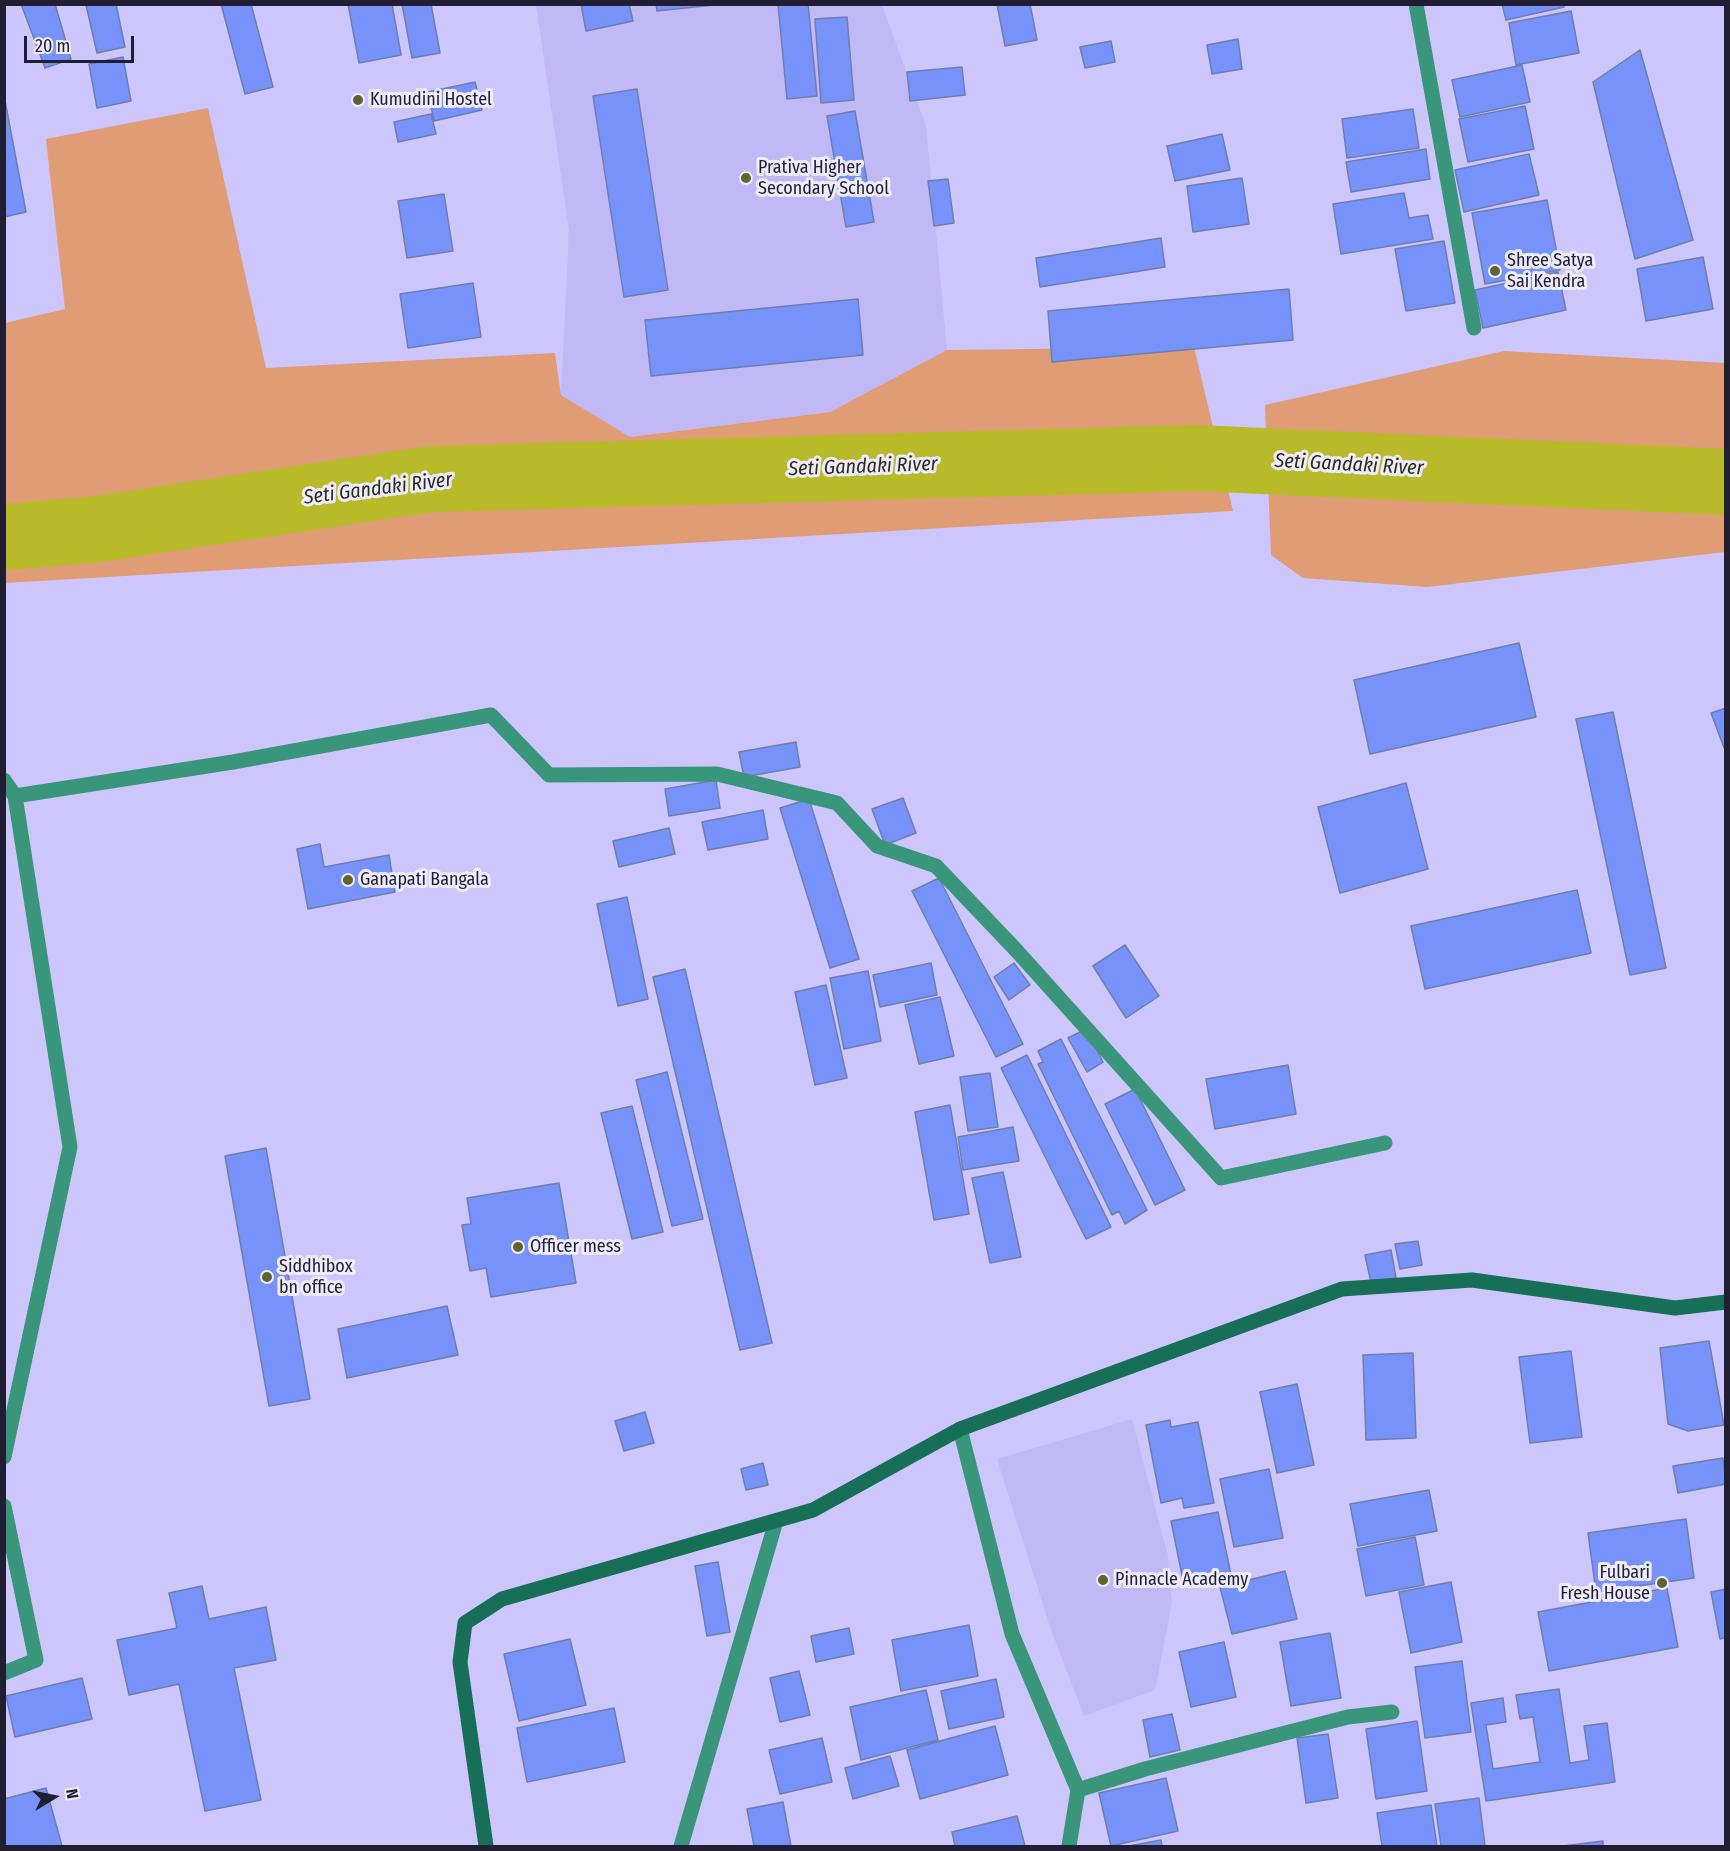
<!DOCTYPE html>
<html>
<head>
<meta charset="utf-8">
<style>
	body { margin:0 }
	#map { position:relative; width:1730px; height:1851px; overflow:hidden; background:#cdc6fd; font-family:"Fira Sans Condensed",sans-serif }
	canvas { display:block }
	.frame { position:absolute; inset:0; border:6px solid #211e33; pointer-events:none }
	.north { position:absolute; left:24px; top:1767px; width:60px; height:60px; -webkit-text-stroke:4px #eeecfe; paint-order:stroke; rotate:80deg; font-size:16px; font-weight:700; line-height:24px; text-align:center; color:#211e33 }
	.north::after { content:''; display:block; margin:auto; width:21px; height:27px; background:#211e33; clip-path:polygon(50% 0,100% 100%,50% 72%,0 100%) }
	.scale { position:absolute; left:24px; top:36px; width:110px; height:27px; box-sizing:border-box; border:3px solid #211e33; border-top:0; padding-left:8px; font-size:18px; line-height:21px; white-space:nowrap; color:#211e33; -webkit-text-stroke:4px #eeecfe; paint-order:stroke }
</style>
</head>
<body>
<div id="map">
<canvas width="1730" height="1851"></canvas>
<div class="frame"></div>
<div class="north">N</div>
<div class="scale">20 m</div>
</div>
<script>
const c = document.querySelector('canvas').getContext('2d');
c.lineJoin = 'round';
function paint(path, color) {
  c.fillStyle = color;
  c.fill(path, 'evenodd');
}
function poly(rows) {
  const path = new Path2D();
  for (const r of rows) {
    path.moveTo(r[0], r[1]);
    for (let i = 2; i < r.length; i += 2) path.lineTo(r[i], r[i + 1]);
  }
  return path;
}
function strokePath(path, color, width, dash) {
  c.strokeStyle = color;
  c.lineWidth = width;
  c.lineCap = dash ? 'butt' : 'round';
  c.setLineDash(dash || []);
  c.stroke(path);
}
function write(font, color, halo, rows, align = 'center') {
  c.font = font + ' "Fira Sans Condensed",sans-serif';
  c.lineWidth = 6;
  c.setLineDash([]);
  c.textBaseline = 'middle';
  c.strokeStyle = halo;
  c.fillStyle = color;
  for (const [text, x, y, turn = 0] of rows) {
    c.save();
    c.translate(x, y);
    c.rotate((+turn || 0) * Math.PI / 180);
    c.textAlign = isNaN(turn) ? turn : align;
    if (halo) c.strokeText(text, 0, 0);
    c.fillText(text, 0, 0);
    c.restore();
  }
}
paint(poly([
	[536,5,882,5,926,126,947,350,830,412,630,437,561,395,569,230],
	[1132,1419,1168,1556,1172,1603,1155,1690,1084,1716,1051,1630,997,1459]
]), '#c1b8f6');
paint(poly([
	[208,108,266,368,555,353,561,395,630,437,830,412,947,350,1194,347,1233,511,5,583,5,323,65,309,46,139],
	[1504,351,1725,363,1725,552,1427,587,1303,578,1271,555,1265,405]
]), '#df9c75');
strokePath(poly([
	[4,537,90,530,431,479,1197,458,1726,482]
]), '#b8ba29', 66);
const building = poly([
	[21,4,55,4,71,59,45,68,21,4],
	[116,4,125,47,97,53,86,5,116,4],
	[221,4,251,4,273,87,245,94,221,4],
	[348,4,392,4,401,55,359,63,348,4],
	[402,4,431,4,440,53,412,58,402,4],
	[581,4,629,4,633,21,586,31,581,4],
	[656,4,723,4,657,11,656,4],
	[778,4,808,4,817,96,787,99,778,4],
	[997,4,1030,4,1037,40,1005,46,997,4],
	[1502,4,1563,4,1564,7,1506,20,1502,4],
	[1571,11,1579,53,1516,65,1509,23,1571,11],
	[847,17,854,100,821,103,815,19,847,17],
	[1238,39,1242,69,1212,74,1207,45,1238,39],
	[1111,41,1115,62,1085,68,1080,47,1111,41],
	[1640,50,1693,240,1635,259,1593,82,1640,50],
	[123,57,131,101,97,108,89,64,123,57],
	[1522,65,1530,102,1460,117,1452,80,1522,65],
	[962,67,965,95,910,101,907,72,962,67],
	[475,82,482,110,434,121,428,92,475,82],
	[637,89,668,290,624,297,593,96,637,89],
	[4,95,26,212,4,217,4,95],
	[1525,106,1534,149,1468,162,1459,119,1525,106],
	[1413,109,1419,148,1347,158,1342,119,1413,109],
	[855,111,874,222,846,227,827,116,855,111],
	[431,114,436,134,398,142,394,122,431,114],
	[1222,134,1230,170,1175,181,1167,146,1222,134],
	[1426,149,1430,179,1351,192,1346,162,1426,149],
	[1529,154,1539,195,1464,212,1455,170,1529,154],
	[1242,178,1249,224,1193,232,1187,186,1242,178],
	[948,179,954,223,934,226,928,181,948,179],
	[1404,193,1409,218,1428,215,1433,239,1341,254,1333,204,1404,193],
	[444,194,453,251,407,258,398,201,444,194],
	[1547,200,1560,270,1485,284,1472,213,1547,200],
	[1161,238,1165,267,1040,287,1036,258,1161,238],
	[1444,241,1455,303,1406,311,1395,249,1444,241],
	[1703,257,1713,309,1646,321,1637,269,1703,257],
	[1558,272,1566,310,1483,328,1475,290,1558,272],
	[473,283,481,337,408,348,400,294,473,283],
	[1289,289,1293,340,1052,362,1048,311,1289,289],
	[858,299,863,355,651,376,645,320,858,299],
	[1519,643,1536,717,1370,754,1354,680,1519,643],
	[1726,708,1726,753,1711,713,1726,708],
	[1613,712,1666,968,1630,975,1576,719,1613,712],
	[796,742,800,767,744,777,739,752,796,742],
	[716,780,720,808,669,816,665,789,716,780],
	[1406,783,1428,869,1340,893,1318,807,1406,783],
	[903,798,916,833,885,845,872,809,903,798],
	[809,799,859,959,830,968,780,808,809,799],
	[763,810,768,839,708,850,702,822,763,810],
	[669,828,675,854,619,867,613,841,669,828],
	[320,844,324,867,389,855,395,892,308,909,297,849,320,844],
	[939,878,1023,1044,996,1057,912,891,939,878],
	[1577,890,1591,953,1425,989,1411,926,1577,890],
	[627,897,648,999,618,1006,597,904,627,897],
	[1125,945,1159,996,1126,1018,1093,966,1125,945],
	[931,963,937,995,880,1007,873,975,931,963],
	[1014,963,1030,985,1009,1000,994,977,1014,963],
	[685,969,772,1343,740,1350,653,977,685,969],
	[868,971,881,1041,844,1049,830,978,868,971],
	[826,985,847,1078,815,1085,795,992,826,985],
	[940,997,954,1056,919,1064,905,1005,940,997],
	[1086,1029,1103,1062,1087,1072,1068,1038,1086,1029],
	[1061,1039,1147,1210,1125,1224,1119,1211,1112,1215,1038,1064,1043,1062,1038,1051,1061,1039],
	[1027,1055,1111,1227,1086,1239,1001,1068,1027,1055],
	[1288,1065,1296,1114,1215,1129,1206,1079,1288,1065],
	[667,1072,703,1219,672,1226,636,1080,667,1072],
	[990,1073,998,1127,968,1131,960,1077,990,1073],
	[1135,1089,1185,1190,1155,1205,1105,1104,1135,1089],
	[950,1105,969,1214,934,1220,915,1112,950,1105],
	[632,1106,663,1232,632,1239,601,1113,632,1106],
	[1013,1127,1019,1161,963,1170,958,1137,1013,1127],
	[266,1148,310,1399,269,1406,225,1156,266,1148],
	[1003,1172,1021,1257,990,1263,972,1178,1003,1172],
	[559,1183,576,1283,491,1297,486,1268,470,1271,462,1225,471,1224,467,1198,559,1183],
	[1418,1241,1422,1265,1400,1269,1395,1244,1418,1241],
	[1391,1250,1396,1278,1371,1283,1365,1255,1391,1250],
	[447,1306,458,1355,347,1378,338,1329,447,1306],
	[1709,1341,1724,1425,1688,1431,1668,1424,1660,1348,1709,1341],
	[1571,1351,1582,1437,1530,1443,1519,1357,1571,1351],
	[1413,1353,1416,1438,1366,1440,1363,1355,1413,1353],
	[1297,1384,1314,1465,1277,1473,1260,1392,1297,1384],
	[645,1412,654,1443,624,1451,615,1421,645,1412],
	[1170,1420,1171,1427,1198,1422,1214,1503,1184,1508,1182,1498,1161,1503,1146,1425,1170,1420],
	[1723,1458,1726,1484,1678,1493,1673,1466,1723,1458],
	[763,1463,768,1485,746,1490,741,1469,763,1463],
	[1269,1469,1283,1538,1234,1547,1220,1479,1269,1469],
	[1429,1490,1437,1531,1358,1546,1350,1504,1429,1490],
	[1218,1512,1231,1575,1184,1585,1171,1521,1218,1512],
	[1686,1519,1694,1578,1596,1592,1588,1533,1686,1519],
	[1415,1537,1424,1585,1366,1596,1357,1549,1415,1537],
	[718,1562,730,1632,707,1636,695,1566,718,1562],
	[1285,1571,1297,1619,1232,1634,1220,1587,1285,1571],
	[1451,1582,1462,1642,1411,1653,1399,1592,1451,1582],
	[202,1586,209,1619,266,1607,276,1660,234,1668,261,1800,205,1811,179,1684,129,1695,117,1640,177,1628,169,1593,202,1586],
	[1667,1588,1678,1647,1549,1671,1538,1612,1667,1588],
	[1726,1589,1726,1638,1720,1639,1711,1592,1726,1589],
	[969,1625,978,1676,901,1691,892,1640,969,1625],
	[849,1628,854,1654,816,1662,811,1636,849,1628],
	[1330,1633,1341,1698,1291,1706,1280,1642,1330,1633],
	[570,1639,586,1705,519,1721,504,1654,570,1639],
	[1224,1642,1236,1697,1191,1707,1179,1652,1224,1642],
	[1462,1661,1471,1732,1425,1738,1415,1667,1462,1661],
	[799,1671,810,1715,780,1722,770,1678,799,1671],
	[82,1678,92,1719,15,1737,6,1696,82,1678],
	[996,1679,1004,1717,949,1729,941,1691,996,1679],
	[1559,1689,1570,1763,1589,1760,1584,1726,1607,1723,1615,1782,1486,1801,1471,1703,1503,1698,1506,1722,1486,1725,1493,1769,1540,1762,1533,1717,1520,1719,1516,1695,1559,1689],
	[926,1690,938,1740,861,1760,850,1707,926,1690],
	[614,1708,625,1762,527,1782,517,1728,614,1708],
	[1172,1714,1180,1750,1150,1757,1143,1720,1172,1714],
	[1417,1721,1427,1791,1376,1799,1366,1729,1417,1721],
	[995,1726,1008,1775,920,1799,907,1750,995,1726],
	[1328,1734,1338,1798,1306,1803,1297,1738,1328,1734],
	[822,1738,832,1782,780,1794,769,1750,822,1738],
	[890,1756,899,1786,853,1799,845,1768,890,1756],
	[1166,1778,1178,1831,1111,1846,1099,1793,1166,1778],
	[46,1788,62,1846,4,1846,4,1799,46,1788],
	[1479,1798,1485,1846,1441,1846,1435,1804,1479,1798],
	[783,1802,791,1846,754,1846,747,1809,783,1802],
	[1431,1805,1437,1846,1382,1846,1377,1813,1431,1805],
	[1017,1816,1025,1846,955,1846,952,1832,1017,1816],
	[1161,1840,1162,1846,1129,1846,1161,1840],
	[1603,1841,1603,1846,1563,1846,1603,1841]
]);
paint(building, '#7793fb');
strokePath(building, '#6e7eae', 1.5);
strokePath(poly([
	[4,780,15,796],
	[4,1457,70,1147,15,796,233,762,491,715,549,775,717,774,837,803,877,846,936,866,1016,950,1221,1178,1385,1143],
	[4,1506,36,1660,4,1673],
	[681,1846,776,1521]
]), '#3a967b', 15);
strokePath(poly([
	[1416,4,1474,328],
	[960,1429,1012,1634,1078,1790,1069,1846],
	[1078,1790,1145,1769,1348,1717,1392,1712]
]), '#3a967b', 15);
strokePath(poly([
	[486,1846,460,1662,465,1623,502,1599,813,1510,960,1429,1342,1289,1472,1280,1675,1308,1726,1302]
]), '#186f58', 15);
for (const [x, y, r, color] of [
	[358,100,6,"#60622f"],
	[746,178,6,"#60622f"],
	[1495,271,6,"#60622f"],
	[348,880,6,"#60622f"],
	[518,1247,6,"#60622f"],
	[267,1277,6,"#60622f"],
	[1103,1580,6,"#60622f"],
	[1662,1583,6,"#60622f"]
]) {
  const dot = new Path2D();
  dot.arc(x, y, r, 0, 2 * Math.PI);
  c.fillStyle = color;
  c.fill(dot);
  strokePath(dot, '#eeecfe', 2);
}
write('18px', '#211e33', '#eeecfe', [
	["Kumudini Hostel",370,100],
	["Prativa Higher",758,168],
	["Secondary School",758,189],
	["Shree Satya",1507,261],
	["Sai Kendra",1507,282],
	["Ganapati Bangala",360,880],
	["Officer mess",530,1247],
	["Siddhibox",279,1267],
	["bn office",279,1288],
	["Fulbari",1650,1573,"right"],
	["Fresh House",1650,1594,"right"],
	["Pinnacle Academy",1115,1580]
], 'left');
write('italic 20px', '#2c2d16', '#eeecfe', [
	["Seti Gandaki River",1349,465,3],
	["Seti Gandaki River",863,467,-2],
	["Seti Gandaki River",378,489,-7]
]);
</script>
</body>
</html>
